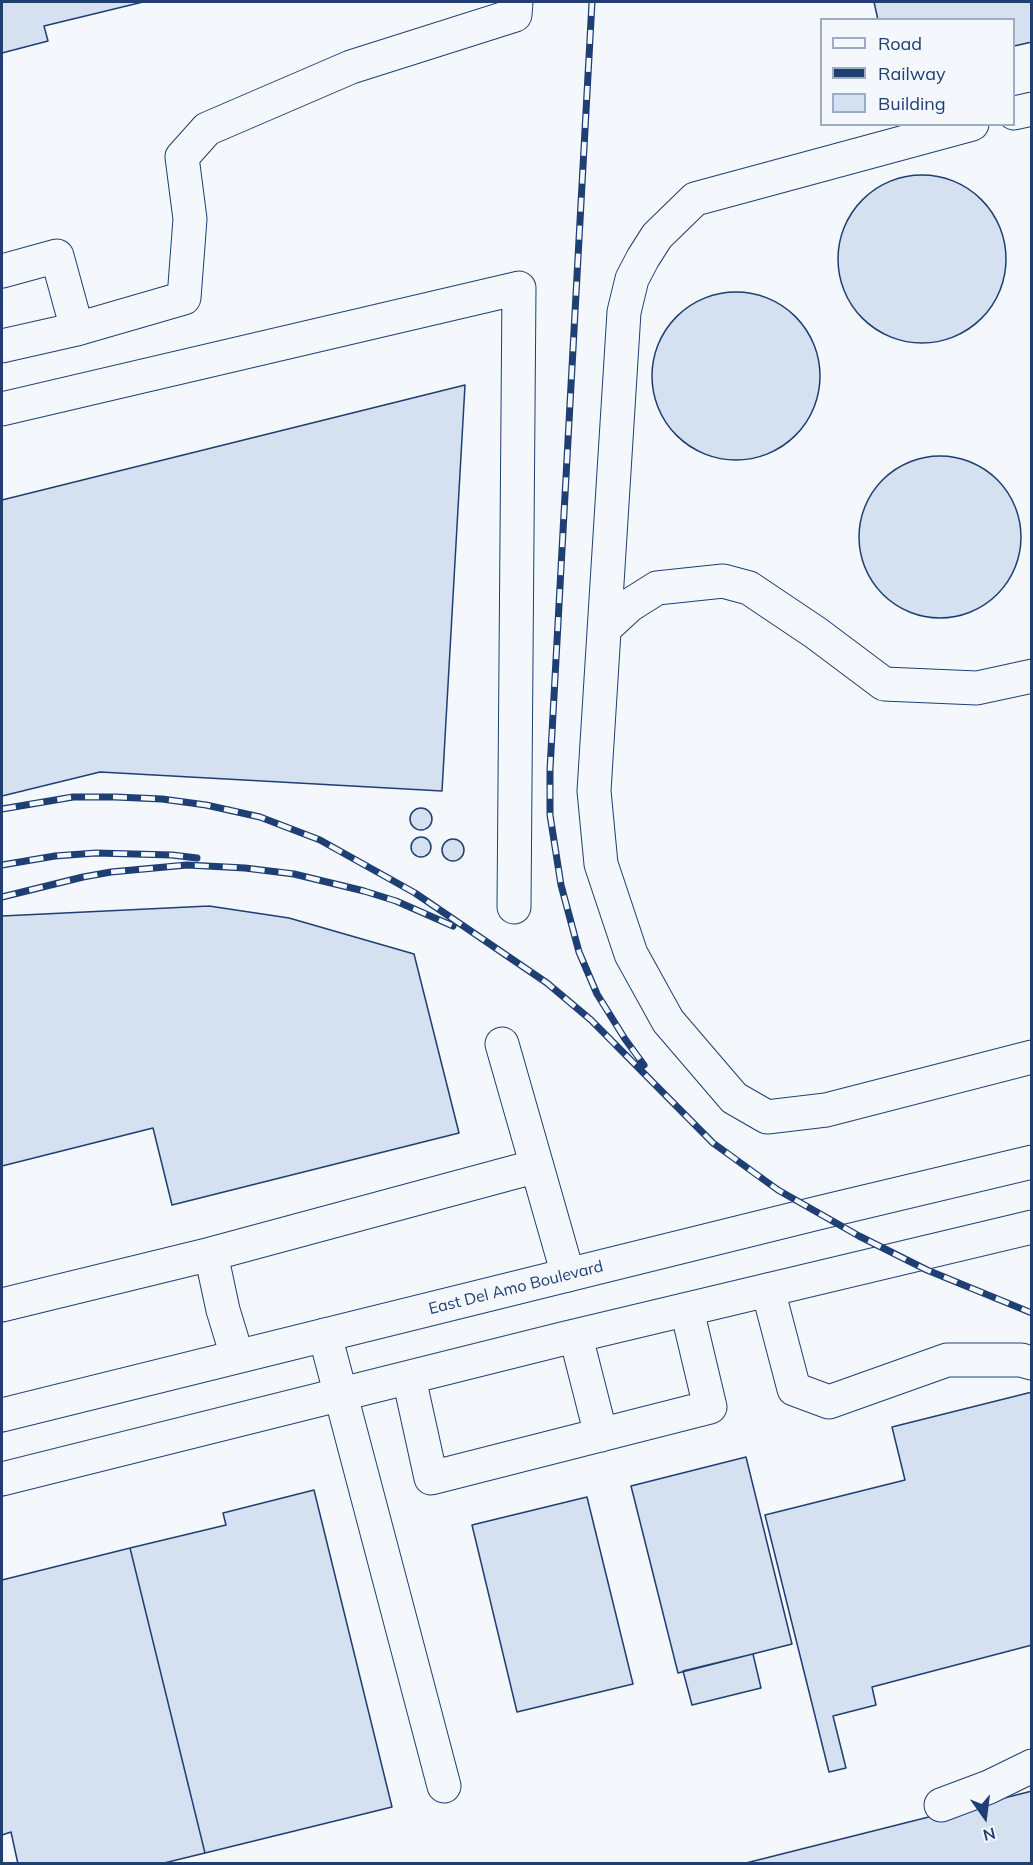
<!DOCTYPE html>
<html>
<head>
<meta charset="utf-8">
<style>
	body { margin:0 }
	#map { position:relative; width:1033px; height:1865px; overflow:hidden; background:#f4f7fb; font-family:Mulish,sans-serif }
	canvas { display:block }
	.frame { position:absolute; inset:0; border:3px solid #1d3f73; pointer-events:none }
	.legend { position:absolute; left:820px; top:18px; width:195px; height:108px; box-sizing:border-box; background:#f4f7fb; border:2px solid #9eadc5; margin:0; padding:8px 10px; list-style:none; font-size:18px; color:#1d3f73 }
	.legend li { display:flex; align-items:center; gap:12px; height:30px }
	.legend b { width:30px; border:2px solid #9eadc5 }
	.north { position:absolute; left:955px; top:1787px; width:60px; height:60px; -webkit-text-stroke:4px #f4f7fb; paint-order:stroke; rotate:166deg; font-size:16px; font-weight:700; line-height:24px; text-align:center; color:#1d3f73 }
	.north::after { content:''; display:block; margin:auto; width:21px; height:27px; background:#1d3f73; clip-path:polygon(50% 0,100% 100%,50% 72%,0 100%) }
</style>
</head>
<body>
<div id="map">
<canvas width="1033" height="1865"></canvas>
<div class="frame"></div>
<ul class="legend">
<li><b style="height:8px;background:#f4f7fb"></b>Road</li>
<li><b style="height:8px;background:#1d3f73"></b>Railway</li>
<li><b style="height:16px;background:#d5e0f0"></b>Building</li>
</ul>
<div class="north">N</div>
</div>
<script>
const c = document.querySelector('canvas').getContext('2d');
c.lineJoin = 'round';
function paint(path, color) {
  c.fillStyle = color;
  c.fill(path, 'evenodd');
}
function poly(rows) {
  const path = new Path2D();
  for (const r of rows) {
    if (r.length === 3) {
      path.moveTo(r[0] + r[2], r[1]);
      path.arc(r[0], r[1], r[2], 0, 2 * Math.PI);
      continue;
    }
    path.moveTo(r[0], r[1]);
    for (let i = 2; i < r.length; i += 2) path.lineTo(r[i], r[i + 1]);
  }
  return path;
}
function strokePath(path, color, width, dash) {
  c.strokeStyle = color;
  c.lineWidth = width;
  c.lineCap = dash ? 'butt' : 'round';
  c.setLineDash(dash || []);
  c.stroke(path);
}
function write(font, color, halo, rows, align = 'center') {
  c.font = font + ' Mulish,sans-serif';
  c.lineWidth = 4.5;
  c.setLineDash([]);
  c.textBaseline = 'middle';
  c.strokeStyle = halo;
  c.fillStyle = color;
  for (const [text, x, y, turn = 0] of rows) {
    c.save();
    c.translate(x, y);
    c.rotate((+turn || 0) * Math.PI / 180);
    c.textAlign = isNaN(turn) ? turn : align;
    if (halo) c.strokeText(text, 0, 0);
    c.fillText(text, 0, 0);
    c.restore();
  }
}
const building = poly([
	[2,2,143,2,44,26,48,41,2,53,2,2],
	[874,2,1032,2,1032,42,1014,46,1014,20,878,20,874,2],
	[922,259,84],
	[736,376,84],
	[465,385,442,791,100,772,2,796,2,500,465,385],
	[940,537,81],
	[421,819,11],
	[421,847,10],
	[453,850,11],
	[209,906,289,918,414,954,459,1133,172,1205,153,1128,2,1166,2,916,209,906],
	[1032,1392,1032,1645,872,1687,876,1705,833,1716,846,1768,829,1772,765,1515,905,1480,892,1427,1032,1392],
	[746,1457,792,1644,678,1673,631,1486,746,1457],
	[314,1490,392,1807,205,1853,130,1548,226,1525,223,1513,314,1490],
	[587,1497,633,1684,517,1712,472,1525,587,1497],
	[130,1548,205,1853,160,1864,18,1864,11,1832,2,1835,2,1580,130,1548],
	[753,1654,761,1688,692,1705,683,1671,753,1654],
	[1032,1791,1032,1864,742,1864,1032,1791]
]);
paint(building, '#d5e0f0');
strokePath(building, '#1d3f73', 1.5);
const minor = poly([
	[1014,113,1032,109],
	[972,124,695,199,657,236,643,258,632,279,624,312,594,791,601,864,631,954,668,1021,734,1098,767,1117,826,1110,1032,1057],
	[2,271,57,256,77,329,2,346],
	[77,329,184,298,190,219,182,157,207,129,351,67,515,15,516,2],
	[2,409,519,288,514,907],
	[604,629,630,605,657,588,723,581,749,588,816,633,884,684,977,688,1032,676],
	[502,1044,568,1275],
	[768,1290,794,1389,829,1402,947,1360,1021,1360,1032,1363],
	[2,1305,211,1254],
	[325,1335,444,1786],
	[576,1337,601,1435],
	[237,1356,223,1310,211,1254,537,1166],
	[409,1378,431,1478,710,1407,687,1310],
	[941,1805,989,1787,1032,1766]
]);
const major = poly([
	[2,1415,818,1213,1032,1162],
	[2,1479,562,1339,1032,1227]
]);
strokePath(minor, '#1d3f73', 35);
strokePath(major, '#1d3f73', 35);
strokePath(minor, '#f4f7fb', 33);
strokePath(major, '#f4f7fb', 33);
const rail = poly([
	[592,2,550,769,550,815,561,885,579,952,597,994,625,1039,644,1065],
	[2,809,73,797,115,797,162,799,206,805,260,817,320,840,415,893,547,983,591,1020,713,1143,778,1190,859,1236,927,1270,1032,1313],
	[2,865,55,856,96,853,172,855,197,858],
	[2,897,83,877,111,872,187,865,245,868,294,874,364,891,396,901,453,926]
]);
strokePath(rail, '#1d3f73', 7);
strokePath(rail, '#f4f7fb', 4.5, [14]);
write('16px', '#1d3f73', '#f4f7fb', [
	["East Del Amo Boulevard",516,1288,-14]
]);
</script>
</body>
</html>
